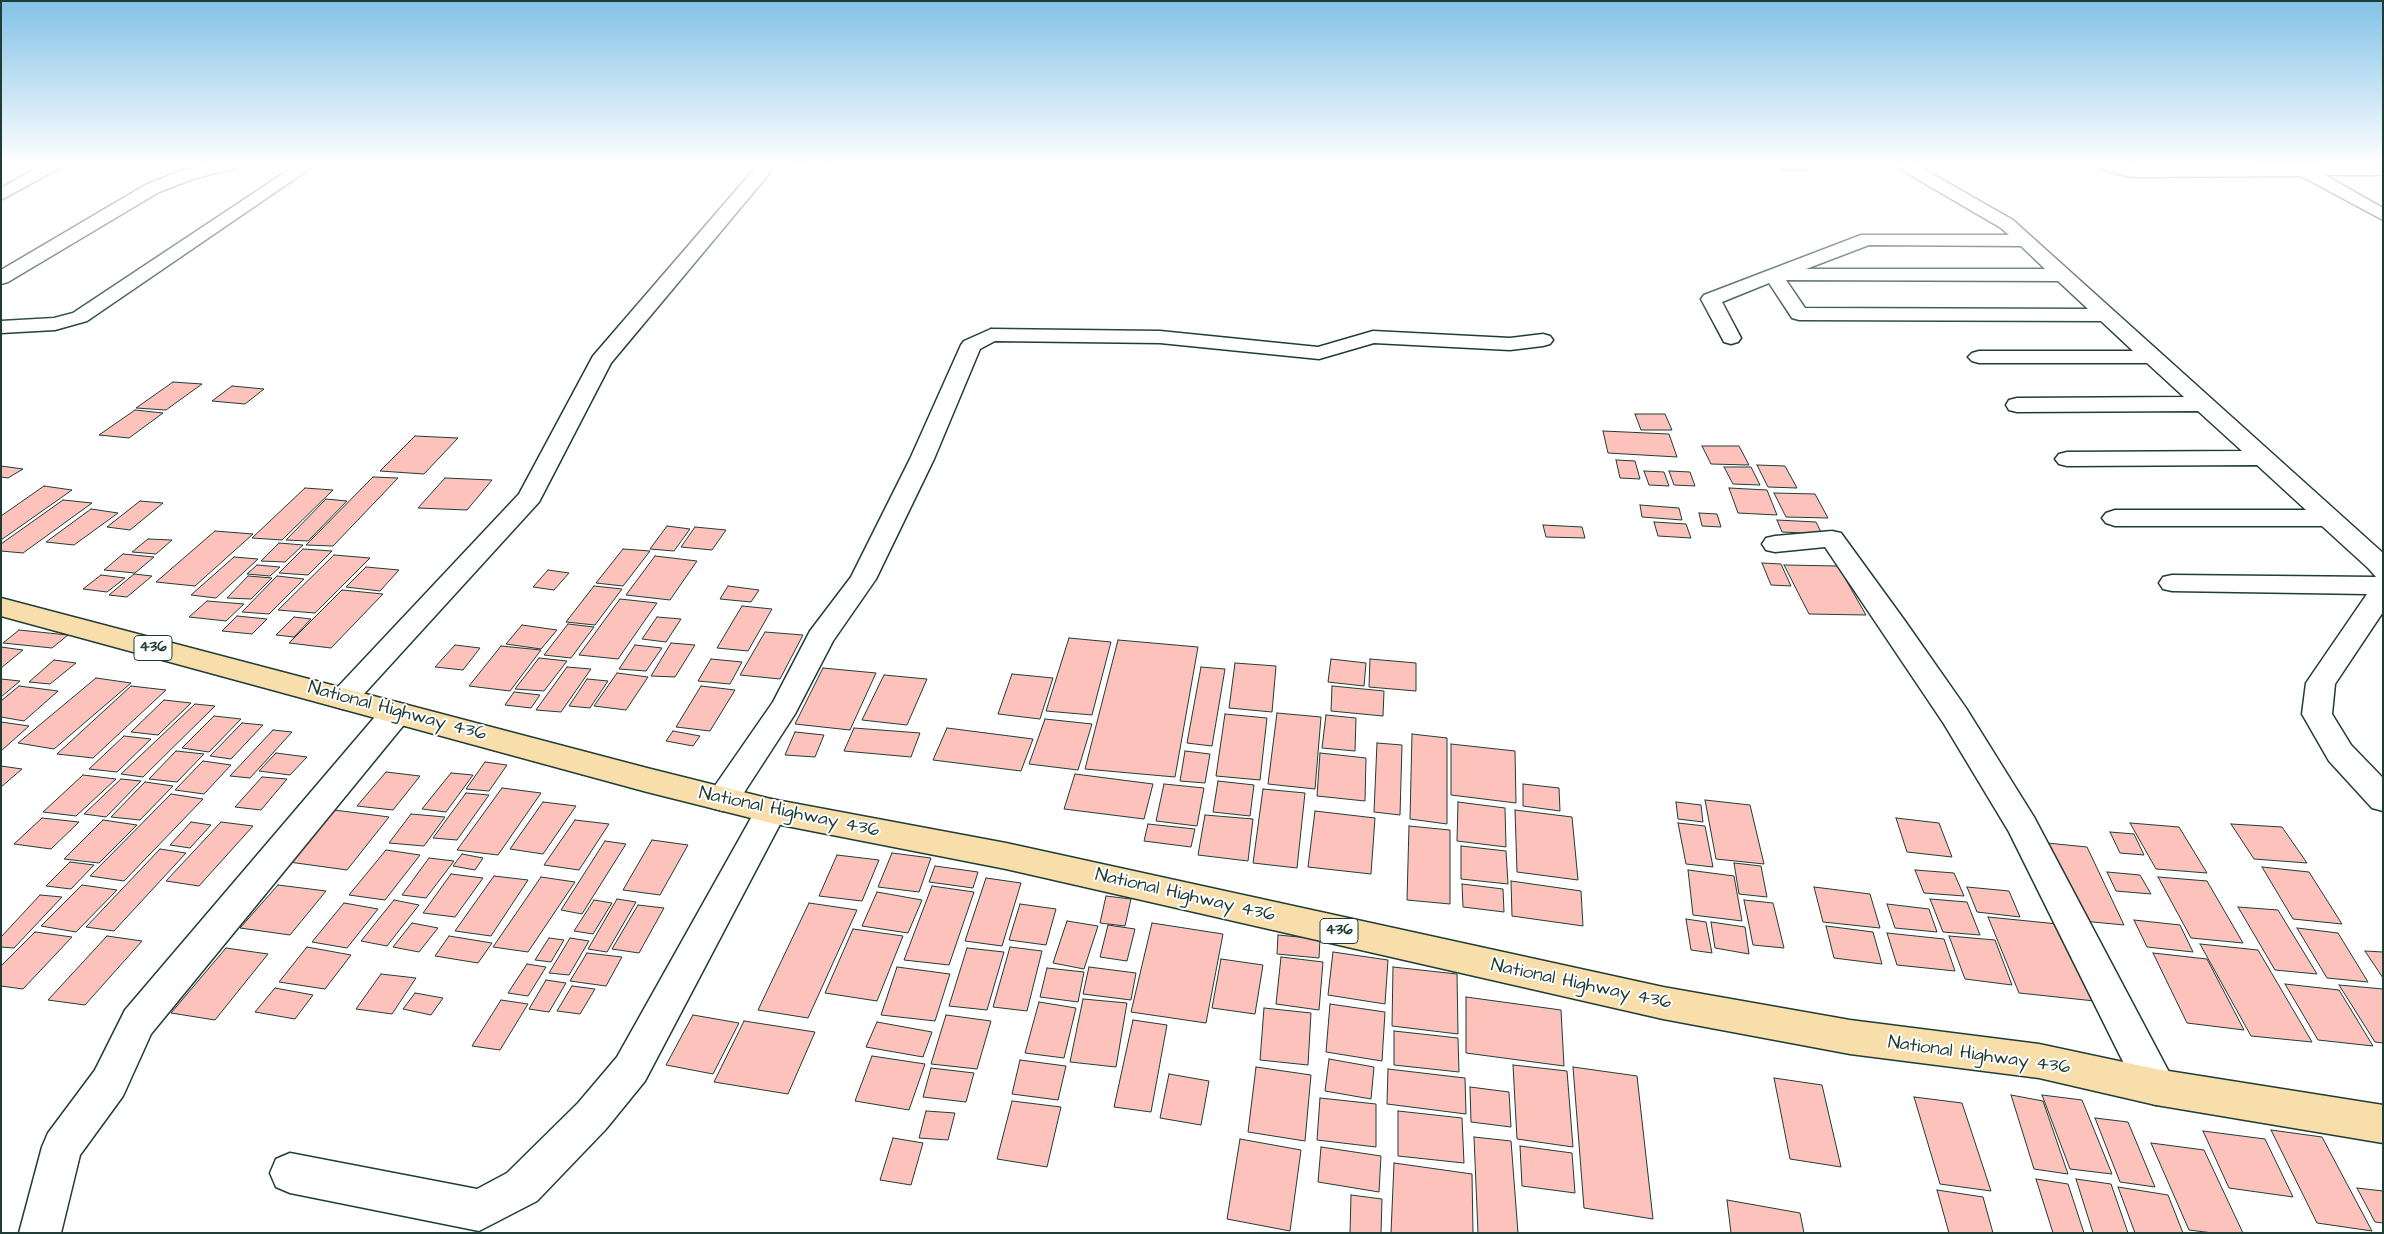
<!DOCTYPE html>
<html>
<head>
<meta charset="utf-8">
<style>
	body { margin:0 }
	#map { position:relative; width:2384px; height:1234px; overflow:hidden; background:#fff; font-family:"Architects Daughter",sans-serif }
	canvas { display:block }
	.frame { position:absolute; inset:0; border:2px solid #1f3d34; pointer-events:none }
</style>
</head>
<body>
<div id="map">
<canvas width="2384" height="1234"></canvas>
<div class="frame"></div>
</div>
<script>
const c = document.querySelector('canvas').getContext('2d');
c.lineJoin = 'round';
function paint(path, color) {
  c.fillStyle = color;
  c.fill(path, 'evenodd');
}
function poly(rows) {
  const path = new Path2D();
  for (const r of rows) {
    path.moveTo(r[0], r[1]);
    for (let i = 2; i < r.length; i += 2) path.lineTo(r[i], r[i + 1]);
  }
  return path;
}
function strokePath(path, color, width, dash) {
  c.strokeStyle = color;
  c.lineWidth = width;
  c.lineCap = dash ? 'butt' : 'round';
  c.setLineDash(dash || []);
  c.stroke(path);
}
function write(font, color, halo, rows, align = 'center') {
  c.font = font + ' "Architects Daughter",sans-serif';
  c.lineWidth = 4;
  c.setLineDash([]);
  c.textBaseline = 'middle';
  c.strokeStyle = halo;
  c.fillStyle = color;
  for (const [text, x, y, turn = 0] of rows) {
    c.save();
    c.translate(x, y);
    c.rotate((+turn || 0) * Math.PI / 180);
    c.textAlign = isNaN(turn) ? turn : align;
    if (halo) c.strokeText(text, 0, 0);
    c.fillText(text, 0, 0);
    c.restore();
  }
}
const building = poly([
	[793,163,827,163,825,166,791,165,793,163],
	[1774,163,1803,163,1809,170,1780,170,1774,163],
	[173,382,202,384,166,410,136,408,173,382],
	[232,386,264,389,245,404,212,401,232,386],
	[135,410,163,413,129,438,99,435,135,410],
	[1635,414,1665,414,1672,430,1641,430,1635,414],
	[1603,431,1669,434,1677,457,1608,453,1603,431],
	[415,436,458,438,424,474,380,471,415,436],
	[1702,446,1739,446,1749,465,1711,464,1702,446],
	[1616,460,1635,461,1640,479,1620,478,1616,460],
	[1757,465,1785,466,1797,488,1768,487,1757,465],
	[1,466,23,469,8,478,1,477,1,466],
	[1724,467,1751,467,1760,485,1733,484,1724,467],
	[1644,471,1664,472,1669,486,1649,485,1644,471],
	[1669,471,1690,472,1695,486,1674,485,1669,471],
	[373,477,398,478,333,546,306,545,373,477],
	[445,478,492,480,467,510,418,508,445,478],
	[44,486,72,490,1,540,1,516,44,486],
	[305,488,333,490,282,540,252,538,305,488],
	[1729,488,1767,490,1777,515,1738,513,1729,488],
	[1774,493,1815,494,1828,518,1786,517,1774,493],
	[326,499,347,501,308,541,286,540,326,499],
	[63,500,92,503,23,553,1,551,1,544,63,500],
	[140,501,163,503,130,530,107,527,140,501],
	[1640,505,1679,508,1682,520,1642,517,1640,505],
	[91,509,118,513,74,545,46,542,91,509],
	[1699,513,1717,514,1721,527,1702,526,1699,513],
	[1777,520,1816,522,1822,534,1782,532,1777,520],
	[1654,522,1686,524,1691,538,1658,536,1654,522],
	[1543,525,1582,527,1585,538,1546,537,1543,525],
	[667,526,690,529,674,551,650,549,667,526],
	[695,527,726,530,712,550,681,547,695,527],
	[215,531,253,534,195,586,156,582,215,531],
	[148,539,172,540,156,554,132,552,148,539],
	[279,543,303,545,285,562,261,561,279,543],
	[303,549,332,551,308,575,279,573,303,549],
	[623,549,650,551,623,586,596,583,623,549],
	[123,554,154,557,135,573,104,570,123,554],
	[334,555,370,558,315,613,278,610,334,555],
	[655,556,697,561,670,600,626,595,655,556],
	[234,557,258,559,216,598,191,595,234,557],
	[1762,563,1781,564,1791,586,1771,585,1762,563],
	[257,565,280,567,270,576,247,574,257,565],
	[1784,565,1838,566,1866,615,1809,614,1784,565],
	[366,567,399,570,380,591,346,587,366,567],
	[548,570,569,573,554,590,533,587,548,570],
	[134,574,152,576,127,597,109,595,134,574],
	[101,575,125,578,107,592,83,589,101,575],
	[248,576,272,578,251,599,227,598,248,576],
	[277,576,304,579,269,614,242,612,277,576],
	[594,586,622,589,595,625,566,622,594,586],
	[728,586,759,590,751,602,720,599,728,586],
	[342,590,383,594,331,648,289,643,342,590],
	[620,599,657,603,618,659,579,655,620,599],
	[207,601,244,604,226,621,189,617,207,601],
	[742,606,772,609,748,651,717,648,742,606],
	[237,616,267,619,252,634,222,631,237,616],
	[294,617,311,619,294,637,276,635,294,617],
	[657,617,681,619,666,642,642,639,657,617],
	[568,624,594,627,571,658,544,655,568,624],
	[522,625,557,630,541,649,506,644,522,625],
	[19,630,68,635,52,648,3,643,19,630],
	[765,632,803,635,780,679,740,675,765,632],
	[1069,638,1111,642,1092,715,1046,711,1069,638],
	[1118,640,1198,647,1175,777,1085,769,1118,640],
	[671,643,695,645,675,677,651,676,671,643],
	[455,645,480,648,463,670,435,667,455,645],
	[635,645,662,648,646,671,619,669,635,645],
	[501,646,541,650,510,691,469,686,501,646],
	[1,647,23,650,1,668,1,647],
	[539,658,567,661,544,691,515,689,539,658],
	[711,659,742,662,730,684,698,681,711,659],
	[1331,659,1366,663,1364,686,1328,682,1331,659],
	[1370,659,1416,663,1416,691,1369,687,1370,659],
	[54,660,76,663,50,684,29,682,54,660],
	[1235,663,1276,666,1272,712,1229,708,1235,663],
	[567,667,591,669,561,712,536,710,567,667],
	[1201,667,1225,669,1212,746,1187,743,1201,667],
	[823,668,876,673,850,730,795,724,823,668],
	[617,673,648,677,626,710,594,706,617,673],
	[1012,674,1053,678,1040,719,998,714,1012,674],
	[884,675,927,679,907,725,862,720,884,675],
	[96,678,131,683,54,749,18,743,96,678],
	[1,679,20,681,1,697,1,679],
	[587,679,608,681,590,708,569,706,587,679],
	[19,686,58,691,24,721,1,717,1,701,19,686],
	[131,686,166,690,93,758,57,754,131,686],
	[701,686,735,690,710,731,676,727,701,686],
	[1332,686,1384,691,1383,716,1331,711,1332,686],
	[514,692,540,695,531,708,505,705,514,692],
	[164,700,191,703,158,735,131,732,164,700],
	[195,704,215,706,143,777,121,774,195,704],
	[1277,713,1321,717,1315,789,1268,784,1277,713],
	[1225,714,1267,718,1260,780,1216,776,1225,714],
	[1326,715,1356,718,1355,751,1322,748,1326,715],
	[214,716,241,719,209,752,182,748,214,716],
	[1045,719,1092,724,1078,770,1029,764,1045,719],
	[1,722,29,726,1,751,1,722],
	[242,723,263,725,231,759,210,756,242,723],
	[854,728,920,733,911,757,844,751,854,728],
	[947,728,1033,739,1021,771,933,760,947,728],
	[273,730,292,732,250,778,230,776,273,730],
	[673,731,700,736,693,746,666,741,673,731],
	[795,732,824,735,815,757,785,755,795,732],
	[1412,734,1447,738,1447,824,1410,819,1412,734],
	[124,736,151,739,117,772,89,769,124,736],
	[1377,743,1402,745,1400,815,1374,812,1377,743],
	[1451,744,1515,751,1516,803,1451,795,1451,744],
	[176,751,204,754,177,782,149,779,176,751],
	[1185,751,1210,754,1205,783,1180,781,1185,751],
	[276,753,307,757,290,775,259,771,276,753],
	[1320,753,1366,758,1365,801,1317,796,1320,753],
	[203,761,231,765,204,794,175,790,203,761],
	[485,762,507,765,489,791,466,789,485,762],
	[1,766,22,769,1,787,1,766],
	[386,772,420,776,393,810,357,806,386,772],
	[451,773,473,775,446,812,422,809,451,773],
	[1075,774,1153,784,1144,819,1064,809,1075,774],
	[83,775,116,779,76,816,43,812,83,775],
	[262,777,287,779,261,810,235,807,262,777],
	[121,779,141,781,106,817,84,814,121,779],
	[1218,781,1254,785,1250,816,1213,812,1218,781],
	[145,782,173,786,140,820,111,817,145,782],
	[1164,784,1204,788,1197,826,1156,821,1164,784],
	[1523,784,1559,788,1560,811,1523,806,1523,784],
	[502,788,541,793,498,855,457,850,502,788],
	[1263,789,1305,793,1297,868,1253,863,1263,789],
	[466,793,489,795,457,840,433,838,466,793],
	[171,794,203,799,124,881,90,876,171,794],
	[1705,800,1750,805,1764,864,1716,859,1705,800],
	[543,802,576,806,543,854,510,849,543,802],
	[1458,802,1505,808,1506,847,1457,841,1458,802],
	[1676,802,1701,805,1703,822,1678,819,1676,802],
	[334,810,389,817,347,870,289,862,334,810],
	[1515,810,1572,817,1578,880,1517,872,1515,810],
	[1315,811,1375,818,1371,874,1308,867,1315,811],
	[411,814,445,817,424,846,389,843,411,814],
	[1205,815,1253,819,1248,861,1198,855,1205,815],
	[42,818,79,822,51,849,14,844,42,818],
	[1896,818,1939,823,1952,857,1907,852,1896,818],
	[103,820,137,825,99,863,64,859,103,820],
	[575,820,609,824,579,870,544,865,575,820],
	[191,822,211,825,190,848,170,845,191,822],
	[221,822,253,826,199,886,166,881,221,822],
	[1678,823,1705,826,1713,867,1686,864,1678,823],
	[2130,823,2179,827,2207,873,2156,869,2130,823],
	[1148,824,1195,829,1191,847,1144,841,1148,824],
	[2231,824,2282,827,2307,863,2254,859,2231,824],
	[1409,826,1450,830,1450,904,1407,900,1409,826],
	[2110,832,2134,834,2144,855,2120,853,2110,832],
	[652,840,688,845,660,895,623,890,652,840],
	[605,841,626,844,582,914,561,910,605,841],
	[2037,842,2087,847,2124,925,2072,920,2037,842],
	[1461,846,1506,851,1508,884,1461,879,1461,846],
	[160,849,186,853,114,931,86,927,160,849],
	[386,850,420,855,385,900,349,895,386,850],
	[892,853,931,858,919,892,878,887,892,853],
	[462,854,483,858,475,870,453,866,462,854],
	[837,855,879,860,862,901,819,896,837,855],
	[429,858,454,861,426,898,402,895,429,858],
	[70,862,94,865,71,889,46,886,70,862],
	[1734,863,1761,866,1767,897,1739,894,1734,863],
	[935,866,978,872,973,888,929,882,935,866],
	[2262,867,2309,872,2342,924,2293,919,2262,867],
	[1688,870,1734,876,1742,921,1693,915,1688,870],
	[1915,870,1954,873,1964,896,1924,893,1915,870],
	[2107,872,2140,875,2151,894,2116,891,2107,872],
	[451,874,483,878,455,917,423,913,451,874],
	[494,876,528,880,491,936,455,931,494,876],
	[541,877,575,882,528,952,493,947,541,877],
	[2158,877,2207,881,2243,943,2191,938,2158,877],
	[986,878,1021,883,1002,946,965,941,986,878],
	[1511,881,1581,891,1583,926,1512,916,1511,881],
	[1462,884,1503,889,1504,912,1463,907,1462,884],
	[82,885,117,890,76,932,41,926,82,885],
	[278,885,326,891,290,935,240,928,278,885],
	[932,886,974,892,949,965,904,960,932,886],
	[1814,887,1870,894,1880,928,1823,922,1814,887],
	[1967,887,2009,891,2020,917,1977,912,1967,887],
	[877,892,922,900,908,933,862,926,877,892],
	[40,895,62,897,14,948,1,947,1,937,40,895],
	[1106,896,1131,899,1125,926,1100,923,1106,896],
	[617,899,636,902,607,952,588,949,617,899],
	[1930,899,1967,902,1980,935,1943,932,1930,899],
	[394,900,419,905,387,946,361,941,394,900],
	[594,900,612,903,593,934,574,931,594,900],
	[1744,900,1773,903,1784,948,1753,945,1744,900],
	[344,903,378,909,347,948,312,942,344,903],
	[809,903,857,910,808,1018,758,1010,809,903],
	[1020,904,1056,909,1046,945,1009,940,1020,904],
	[1887,904,1929,909,1937,932,1895,928,1887,904],
	[638,905,664,908,639,953,612,949,638,905],
	[2238,907,2278,910,2317,974,2275,970,2238,907],
	[1988,917,2068,925,2104,1002,2019,993,1988,917],
	[1686,919,1706,922,1712,953,1691,950,1686,919],
	[2134,920,2180,925,2193,952,2147,947,2134,920],
	[1067,921,1098,926,1084,969,1053,963,1067,921],
	[1711,922,1745,927,1749,954,1715,948,1711,922],
	[412,923,438,928,419,952,393,947,412,923],
	[1152,923,1223,934,1206,1023,1131,1012,1152,923],
	[1108,925,1135,929,1127,961,1100,957,1108,925],
	[1826,926,1873,932,1882,964,1834,958,1826,926],
	[2297,928,2338,933,2368,982,2327,978,2297,928],
	[853,929,903,936,877,1001,825,993,853,929],
	[35,932,72,937,23,989,1,986,1,966,35,932],
	[1887,933,1944,939,1955,971,1897,965,1887,933],
	[1278,935,1320,939,1319,958,1277,954,1278,935],
	[107,936,142,941,85,1005,48,1000,107,936],
	[449,936,492,943,478,963,435,956,449,936],
	[1949,936,1995,940,2012,985,1965,979,1949,936],
	[549,938,564,940,551,962,535,960,549,938],
	[570,938,589,941,569,975,549,973,570,938],
	[2200,944,2258,950,2312,1042,2251,1036,2200,944],
	[307,947,351,955,325,989,279,982,307,947],
	[1010,947,1042,951,1027,1011,993,1007,1010,947],
	[226,948,268,954,215,1020,171,1013,226,948],
	[967,948,1004,952,987,1010,949,1006,967,948],
	[2365,951,2383,952,2383,978,2365,951],
	[1333,952,1388,960,1385,1004,1328,995,1333,952],
	[587,953,622,957,606,986,570,981,587,953],
	[2153,953,2207,959,2244,1030,2187,1023,2153,953],
	[1281,957,1323,962,1319,1010,1276,1004,1281,957],
	[1221,959,1263,965,1255,1014,1212,1008,1221,959],
	[527,964,546,967,528,996,508,993,527,964],
	[897,967,950,974,935,1021,881,1015,897,967],
	[1089,967,1136,973,1131,1000,1083,994,1089,967],
	[1393,967,1457,974,1458,1034,1392,1026,1393,967],
	[1047,968,1084,972,1078,1002,1040,997,1047,968],
	[381,974,416,978,392,1014,356,1009,381,974],
	[546,980,566,983,549,1012,529,1009,546,980],
	[2285,984,2339,990,2373,1046,2318,1040,2285,984],
	[2339,985,2383,989,2383,1043,2375,1042,2339,985],
	[572,986,595,989,580,1014,557,1011,572,986],
	[275,988,313,995,295,1019,255,1012,275,988],
	[415,993,443,998,431,1015,403,1009,415,993],
	[1466,997,1561,1010,1564,1066,1466,1053,1466,997],
	[1083,999,1127,1003,1116,1067,1070,1062,1083,999],
	[501,1000,528,1004,500,1050,472,1046,501,1000],
	[1039,1002,1076,1008,1064,1058,1025,1053,1039,1002],
	[1330,1004,1385,1012,1382,1061,1326,1052,1330,1004],
	[1264,1008,1311,1013,1308,1065,1260,1060,1264,1008],
	[693,1015,739,1023,713,1074,666,1065,693,1015],
	[946,1015,991,1021,977,1069,931,1064,946,1015],
	[1133,1020,1167,1025,1151,1112,1114,1107,1133,1020],
	[744,1021,815,1032,788,1094,714,1082,744,1021],
	[877,1022,932,1032,923,1057,866,1047,877,1022],
	[1394,1031,1458,1038,1459,1072,1394,1065,1394,1031],
	[872,1056,925,1064,909,1110,855,1101,872,1056],
	[1329,1059,1374,1067,1371,1099,1325,1091,1329,1059],
	[1020,1060,1066,1066,1058,1100,1012,1094,1020,1060],
	[1513,1065,1567,1071,1573,1147,1517,1139,1513,1065],
	[1256,1067,1311,1075,1305,1141,1248,1132,1256,1067],
	[1573,1067,1637,1076,1653,1219,1584,1208,1573,1067],
	[931,1068,974,1073,966,1102,923,1097,931,1068],
	[1388,1069,1465,1078,1466,1114,1387,1104,1388,1069],
	[1169,1074,1209,1081,1201,1125,1160,1118,1169,1074],
	[1774,1078,1822,1085,1841,1167,1790,1159,1774,1078],
	[1470,1087,1509,1092,1511,1127,1471,1122,1470,1087],
	[2011,1095,2043,1101,2068,1174,2034,1169,2011,1095],
	[2042,1095,2082,1100,2112,1174,2070,1169,2042,1095],
	[1914,1097,1962,1103,1991,1191,1940,1184,1914,1097],
	[1320,1098,1376,1104,1376,1147,1317,1140,1320,1098],
	[1012,1101,1061,1107,1047,1167,997,1159,1012,1101],
	[926,1111,955,1113,948,1140,919,1138,926,1111],
	[1398,1111,1462,1118,1464,1163,1398,1156,1398,1111],
	[2095,1118,2128,1122,2155,1187,2120,1182,2095,1118],
	[2271,1130,2322,1137,2372,1231,2317,1223,2271,1130],
	[2203,1131,2265,1139,2293,1197,2229,1188,2203,1131],
	[1474,1137,1511,1141,1518,1233,1478,1233,1474,1137],
	[893,1138,923,1143,911,1185,880,1180,893,1138],
	[1240,1139,1301,1150,1290,1231,1227,1219,1240,1139],
	[2151,1143,2204,1150,2243,1233,2213,1233,2189,1230,2151,1143],
	[1520,1146,1572,1153,1575,1193,1522,1186,1520,1146],
	[1321,1147,1381,1156,1379,1192,1318,1182,1321,1147],
	[1394,1163,1472,1174,1473,1233,1391,1233,1394,1163],
	[2036,1179,2068,1184,2084,1233,2053,1233,2036,1179],
	[2076,1179,2111,1184,2128,1233,2093,1233,2076,1179],
	[2118,1187,2168,1195,2183,1233,2135,1233,2118,1187],
	[2357,1188,2383,1191,2383,1223,2375,1222,2357,1188],
	[1937,1190,1983,1197,1993,1233,1949,1233,1937,1190],
	[1351,1195,1382,1199,1381,1233,1350,1233,1351,1195],
	[1727,1200,1800,1213,1804,1233,1731,1233,1727,1200]
]);
paint(building, '#fec2bc');
strokePath(building, '#1f3d34', 1);
const minor = poly([
	[45,163,65,163,63,166,1,200,1,188,45,163],
	[216,163,244,163,242,166,193,179,159,192,8,282,1,284,1,270,147,184,181,171,216,163],
	[299,163,318,163,87,321,55,330,1,333,1,321,54,318,73,313,299,163],
	[1893,163,1913,163,2013,220,2383,553,2383,612,2335,684,2332,714,2351,745,2383,778,2383,811,2372,808,2329,761,2302,714,2306,683,2367,594,2172,591,2163,589,2159,583,2163,577,2172,575,2376,577,2368,568,2322,526,2115,526,2106,523,2102,518,2106,513,2115,510,2306,510,2257,465,2067,466,2059,464,2055,459,2059,454,2067,452,2242,451,2198,411,2017,412,2009,410,2006,405,2009,400,2017,398,2184,397,2147,363,1979,363,1972,361,1968,357,1972,353,1979,351,2133,351,2101,321,1799,320,1792,318,1769,283,1722,302,1741,338,1738,342,1731,344,1724,342,1701,299,1704,295,1861,235,2009,235,2001,228,1895,166,1893,163],
	[1869,245,2021,246,2045,269,1806,269,1869,245],
	[1786,280,2058,281,2088,309,1805,308,1786,280],
	[2099,163,2116,163,2139,167,2383,165,2383,175,2325,175,2383,208,2383,220,2301,176,2139,177,2126,176,2103,170,2099,163],
	[762,166,768,167,770,171,768,175,611,363,539,502,353,706,343,709,333,706,328,699,333,692,519,494,593,356,756,167,762,166],
	[991,329,1160,331,1318,347,1373,331,1510,338,1543,334,1550,336,1553,340,1550,344,1543,346,1510,350,1374,343,1319,359,1160,343,995,341,980,349,934,459,876,579,833,641,795,714,734,808,723,811,712,808,707,799,712,790,773,702,810,631,851,577,910,459,961,345,964,341,991,329],
	[1832,531,1841,533,1905,621,1966,708,2034,817,2170,1074,2175,1087,2170,1100,2156,1105,2142,1100,2009,832,1944,724,1825,547,1775,552,1766,550,1762,544,1766,538,1775,536,1832,531],
	[396,702,407,705,411,713,407,721,151,1034,123,1096,80,1155,61,1233,19,1233,42,1147,48,1133,95,1070,125,1010,385,705,396,702],
	[771,799,782,802,787,811,645,1081,606,1129,537,1201,479,1231,290,1193,276,1187,270,1173,276,1159,290,1153,477,1189,507,1173,578,1103,617,1057,760,802,771,799]
]);
const major = poly([
	[1,598,647,768,771,799,1006,843,1663,987,1850,1020,2039,1044,2156,1069,2383,1105,2383,1143,2156,1105,2039,1078,1850,1054,1663,1019,1006,869,771,823,647,792,1,616,1,598]
]);
strokePath(minor, '#1f3d34', 3);
strokePath(major, '#1f3d34', 3);
paint(minor, '#fff');
paint(major, '#f8deab');
const sky = c.createLinearGradient(0, 0, 0, 336);
sky.addColorStop(0, '#82c2e7');
sky.addColorStop(0.49, '#fff');
sky.addColorStop(1, '#ffffff00');
c.fillStyle = sky;
c.fillRect(0, 0, 2384, 336);
for (const [x, y, w] of [
	[153,648,38],
	[1339,931,38]
]) {
  const box = new Path2D();
  box.roundRect(x - w / 2, y - 12.5, w, 25, 4);
  c.fillStyle = '#fff';
  c.fill(box);
  strokePath(box, '#1f3d34', 1);
}
write('bold 15px', '#1f3d34', null, [
	["436",153,648],
	["436",1339,931]
]);
write('19px', '#1f3d34', '#fff', [
	["National Highway 436",397,712,15],
	["National Highway 436",789,813,12],
	["National Highway 436",1185,896,13],
	["National Highway 436",1581,985,12],
	["National Highway 436",1979,1056,8]
]);
</script>
</body>
</html>
